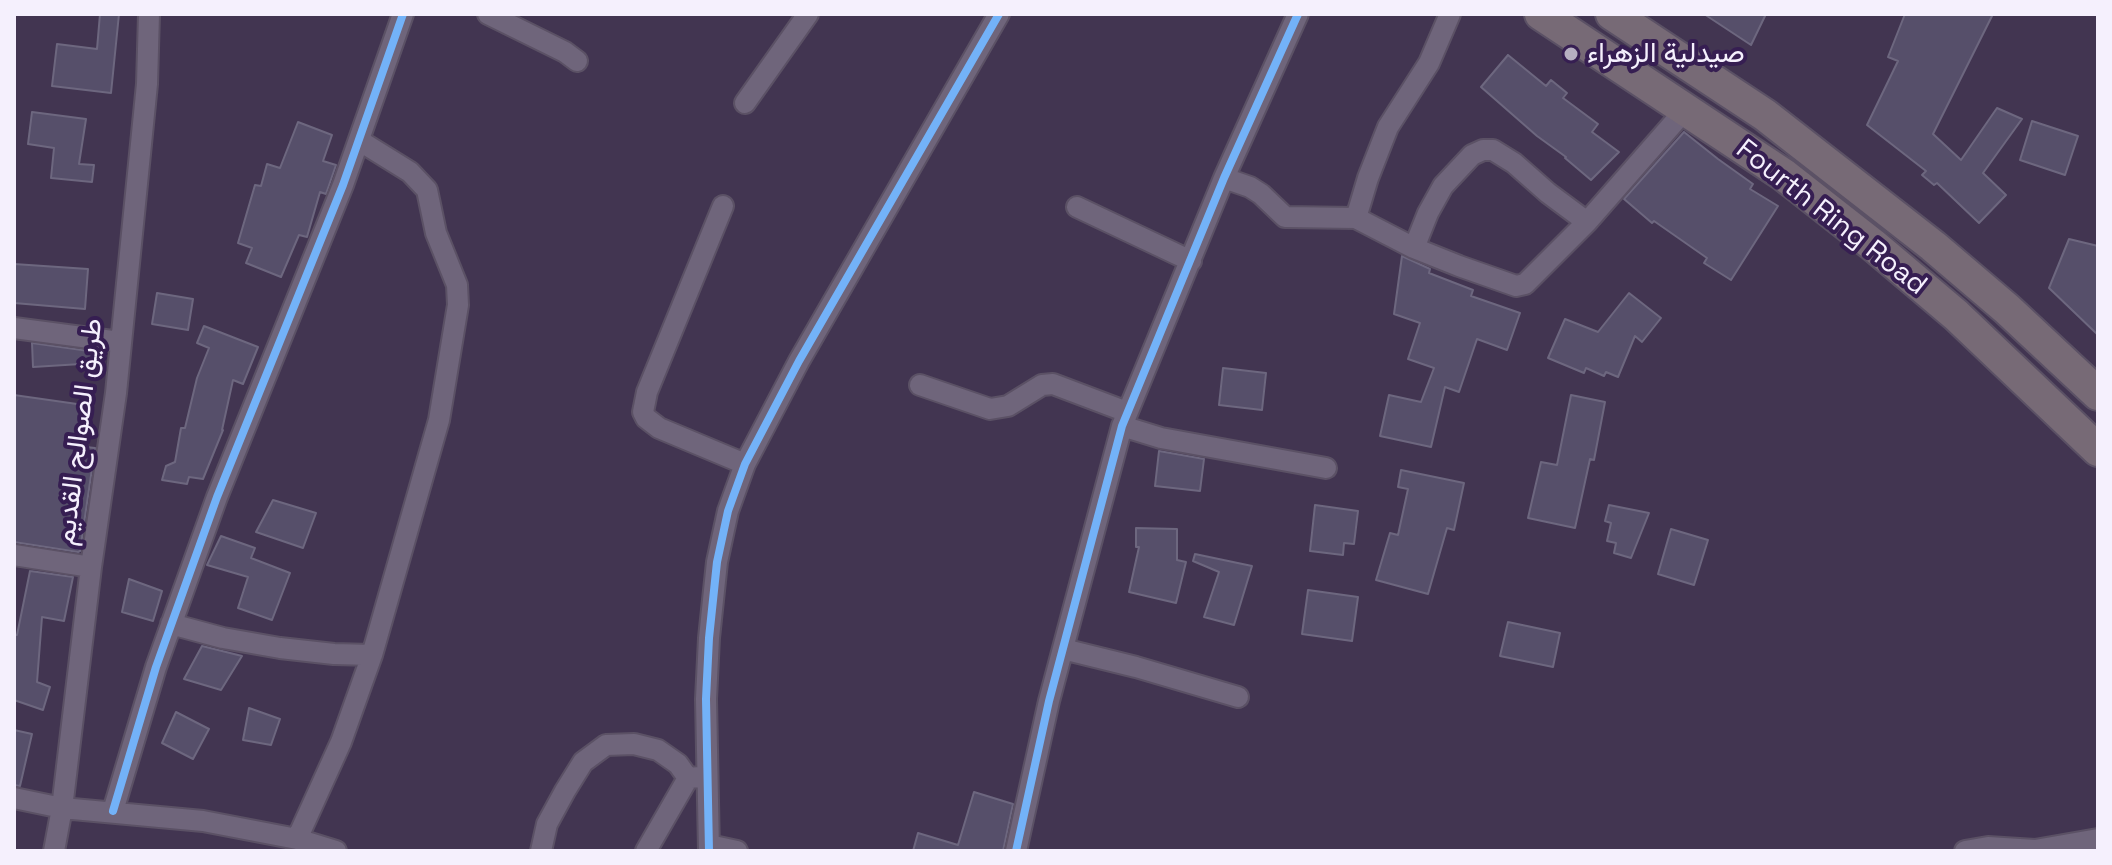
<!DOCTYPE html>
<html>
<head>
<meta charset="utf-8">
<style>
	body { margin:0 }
	#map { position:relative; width:2112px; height:865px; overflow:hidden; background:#423551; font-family:"Space Grotesk",sans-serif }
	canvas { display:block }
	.frame { position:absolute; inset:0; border:16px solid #f5f0fd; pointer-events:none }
</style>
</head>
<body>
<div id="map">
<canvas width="2112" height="865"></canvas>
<div class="frame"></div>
</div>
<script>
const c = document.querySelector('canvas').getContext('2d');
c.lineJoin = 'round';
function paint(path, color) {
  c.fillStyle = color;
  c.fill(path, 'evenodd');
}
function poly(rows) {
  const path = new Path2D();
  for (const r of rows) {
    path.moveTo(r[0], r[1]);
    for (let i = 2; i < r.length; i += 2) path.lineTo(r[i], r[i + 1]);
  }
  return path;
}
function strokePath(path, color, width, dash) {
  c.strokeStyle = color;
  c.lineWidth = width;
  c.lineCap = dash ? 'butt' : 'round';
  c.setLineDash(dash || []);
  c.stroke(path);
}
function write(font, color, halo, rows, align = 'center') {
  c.font = font + ' "Space Grotesk",Vazirmatn,sans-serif';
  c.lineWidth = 8;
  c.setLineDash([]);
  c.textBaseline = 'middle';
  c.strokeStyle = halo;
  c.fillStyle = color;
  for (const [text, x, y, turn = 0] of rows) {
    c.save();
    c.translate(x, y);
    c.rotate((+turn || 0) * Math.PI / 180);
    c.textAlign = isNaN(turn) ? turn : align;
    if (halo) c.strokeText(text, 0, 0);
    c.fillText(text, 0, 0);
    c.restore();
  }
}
const building = poly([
	[100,14,119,14,111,93,52,86,57,44,97,49,100,14],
	[1704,14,1766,14,1751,45,1704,14],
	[1905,14,1993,14,1933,134,1961,160,1997,108,2022,119,1983,173,2006,195,1979,223,1937,183,1934,185,1922,175,1926,171,1867,125,1898,61,1888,57,1905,14],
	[1508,55,1546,86,1551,80,1567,93,1563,98,1598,124,1592,132,1619,152,1591,180,1565,158,1566,157,1537,136,1481,87,1508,55],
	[32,112,86,119,79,164,94,165,92,182,51,178,54,148,28,144,32,112],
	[2032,121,2078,136,2065,175,2020,160,2032,121],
	[298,122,332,135,323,161,336,165,326,194,320,192,307,237,299,235,281,277,246,263,252,248,238,243,255,185,261,186,267,164,280,168,298,122],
	[1684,132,1718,159,1753,184,1750,189,1778,206,1731,280,1704,263,1707,258,1654,221,1652,223,1624,199,1684,132],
	[2069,239,2098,246,2098,335,2049,288,2069,239],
	[1402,256,1430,269,1429,273,1473,290,1471,296,1520,313,1507,350,1477,339,1459,392,1445,387,1431,447,1380,436,1389,395,1421,402,1434,368,1408,359,1420,323,1394,314,1402,256],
	[14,264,88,269,85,309,14,303,14,264],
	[157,293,193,299,188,330,152,324,157,293],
	[1629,293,1661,318,1642,342,1635,336,1618,377,1606,372,1604,376,1586,368,1584,373,1548,358,1565,319,1598,332,1629,293],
	[204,326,258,347,243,384,233,380,222,430,223,430,203,479,189,477,187,484,162,480,166,466,175,462,181,428,185,428,197,378,209,348,197,343,204,326],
	[32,343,96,352,97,363,33,367,32,343],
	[1223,368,1266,373,1262,410,1219,405,1223,368],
	[14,395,91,406,86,447,95,448,80,551,78,552,14,542,14,395],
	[1571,395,1605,402,1594,460,1590,459,1575,528,1528,518,1541,462,1557,465,1571,395],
	[1159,451,1204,459,1200,491,1155,486,1159,451],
	[1401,470,1464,483,1454,530,1447,528,1428,594,1376,580,1390,533,1398,535,1408,489,1398,487,1401,470],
	[273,500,316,513,303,548,256,532,273,500],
	[1315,505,1358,511,1354,544,1344,543,1343,555,1310,551,1315,505],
	[1609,505,1649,513,1631,558,1614,553,1616,543,1607,541,1611,523,1605,521,1609,505],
	[1136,528,1177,529,1177,560,1186,562,1176,603,1129,592,1139,547,1136,547,1136,528],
	[1671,529,1708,540,1694,585,1658,574,1671,529],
	[221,536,255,548,251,558,290,573,272,620,238,608,248,577,207,565,221,536],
	[1195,554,1252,566,1234,625,1204,617,1219,572,1193,561,1195,554],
	[30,571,73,577,64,621,42,617,37,682,50,687,43,710,14,700,14,635,17,635,30,571],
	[129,579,162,591,153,621,122,612,129,579],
	[1308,590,1358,597,1352,641,1302,634,1308,590],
	[1508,622,1560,633,1553,667,1500,656,1508,622],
	[202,646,242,656,221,690,184,679,202,646],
	[249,708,280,719,271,745,243,740,249,708],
	[176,712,209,729,193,759,162,743,176,712],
	[14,730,32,734,20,786,14,785,14,730],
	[974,792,1013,804,1003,851,913,851,918,833,958,845,974,792]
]);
paint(building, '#564f6a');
strokePath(building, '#6d677f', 2);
const street = poly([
	[488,14,565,52,577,61],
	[745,103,808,14],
	[1224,178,1250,187,1261,194,1285,217,1356,218,1368,178,1388,127,1429,63,1450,14],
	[723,206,647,392,643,412,646,418,659,428,745,464],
	[1077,207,1191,261],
	[1356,218,1414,248,1459,266,1516,286,1525,284,1587,222,1685,110],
	[1414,248,1428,213,1443,186,1472,155,1483,150,1493,150,1514,163,1548,193,1587,222],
	[14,328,120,342],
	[920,385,990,409,1008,406,1042,385,1053,384,1127,412],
	[1122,426,1161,438,1326,468],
	[14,555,91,567],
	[171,624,223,638,280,648,334,654,372,655],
	[1063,649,1136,667,1238,697],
	[14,798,62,808,203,821,297,839,336,851],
	[113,811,156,667,217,497,343,185,403,14],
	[297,839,341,742,372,655,439,420,458,305,457,285,436,233,427,190,410,172,360,141],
	[709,845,737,851],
	[54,851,62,808,91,567,116,393,147,84,149,14],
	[541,851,547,824,565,791,583,762,606,745,634,744,658,750,678,764,688,778],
	[646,851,688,778,700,777],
	[709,851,706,699,709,638,717,562,728,511,745,464,799,361,999,14],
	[1016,851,1049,701,1122,426,1224,178,1298,14],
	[1965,851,1988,847,2035,850,2098,839]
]);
const primary = poly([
	[1541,14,1784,175,1872,244,1956,315,2098,450],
	[1612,14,1765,115,1933,246,2007,309,2098,394]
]);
strokePath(street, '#5b5165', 24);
strokePath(primary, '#5b5165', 36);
strokePath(street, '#6f657b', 20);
strokePath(primary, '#776a76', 32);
strokePath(poly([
	[113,811,156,667,217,497,343,185,403,14],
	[709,851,706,699,709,638,717,562,728,511,745,464,799,361,999,14],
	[1016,851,1049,701,1122,426,1224,178,1298,14]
]), '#73b2f8', 8);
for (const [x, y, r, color] of [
	[1571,54,8,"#b6afc1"]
]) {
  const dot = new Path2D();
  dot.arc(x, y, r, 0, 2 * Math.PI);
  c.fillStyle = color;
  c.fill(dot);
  strokePath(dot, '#361e52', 3);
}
write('28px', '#f5f0fd', '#361e52', [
	["صيدلية الزهراء",1587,54]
], 'left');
write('28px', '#f5f0fd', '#361e52', [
	["Fourth Ring Road",1831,218,38],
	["طريق الصوالح القديم",80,432,-83]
]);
</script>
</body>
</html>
